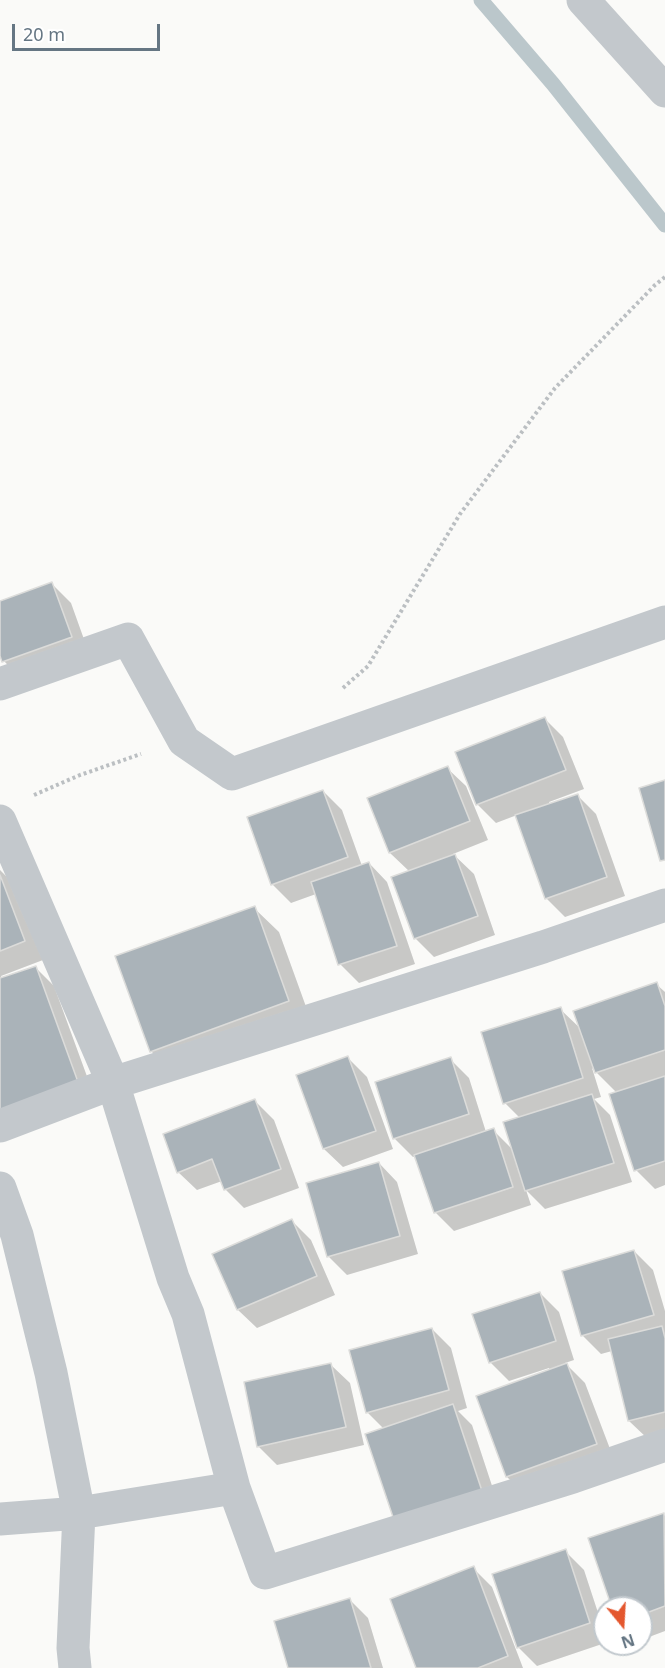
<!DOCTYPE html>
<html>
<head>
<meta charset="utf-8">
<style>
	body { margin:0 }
	#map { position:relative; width:665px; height:1668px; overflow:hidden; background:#fafaf8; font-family:"Noto Sans",sans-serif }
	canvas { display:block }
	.north { position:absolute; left:593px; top:1596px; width:60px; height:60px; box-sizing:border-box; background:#fff; border:2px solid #c1c8cd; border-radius:50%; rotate:162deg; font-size:16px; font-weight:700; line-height:24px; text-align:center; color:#657683 }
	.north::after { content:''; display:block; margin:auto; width:21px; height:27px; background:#e4572e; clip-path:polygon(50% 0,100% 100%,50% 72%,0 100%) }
	.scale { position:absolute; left:12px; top:24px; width:148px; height:27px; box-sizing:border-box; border:3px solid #657683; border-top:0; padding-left:8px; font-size:18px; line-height:21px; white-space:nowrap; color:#657683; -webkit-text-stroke:4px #fff; paint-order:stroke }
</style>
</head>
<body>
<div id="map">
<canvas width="665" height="1668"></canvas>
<div class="north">N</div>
<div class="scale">20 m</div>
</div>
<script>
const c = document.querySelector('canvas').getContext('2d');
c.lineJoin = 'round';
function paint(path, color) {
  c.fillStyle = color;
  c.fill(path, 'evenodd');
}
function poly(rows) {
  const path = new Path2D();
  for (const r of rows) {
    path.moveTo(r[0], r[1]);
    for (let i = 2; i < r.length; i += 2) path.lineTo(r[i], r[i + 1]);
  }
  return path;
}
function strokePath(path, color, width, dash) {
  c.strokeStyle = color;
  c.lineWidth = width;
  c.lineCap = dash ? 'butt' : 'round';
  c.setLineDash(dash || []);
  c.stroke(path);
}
paint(poly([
	[52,584,71,603,90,656,22,680,4,661,0,651,0,603],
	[545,719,563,737,584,789,549,802,550,805,578,796,596,814,625,896,565,917,546,898,517,815,496,823,477,804],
	[447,768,466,786,488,840,453,854,474,874,495,935,434,957,415,938,410,872,390,853,369,799],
	[323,791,342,810,362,866,369,863,387,882,415,964,359,983,340,964,316,894,291,903,272,884],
	[0,870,15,885,43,960,1,976,2,979,35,967,54,986,96,1101,0,1110],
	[254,908,279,932,313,1026,175,1076,151,1051],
	[656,984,665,992,665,1185,655,1189,636,1170,617,1093,592,1068,601,1097,594,1099,610,1115,632,1182,545,1209,526,1190,531,1205,454,1231,435,1212,416,1156,413,1157,394,1138,450,1059,469,1078,486,1132,493,1130,513,1150,520,1118,505,1103,560,1009,581,1029],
	[348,1058,367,1077,393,1149,343,1167,324,1149,298,1076],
	[255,1101,274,1120,299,1188,244,1208,225,1189,222,1181,197,1190,178,1172],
	[379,1163,397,1182,418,1254,347,1275,328,1256],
	[292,1221,311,1240,335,1295,257,1328,238,1310],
	[634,1251,653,1270,665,1311,665,1435,648,1439,629,1421,612,1351,601,1354,582,1335],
	[540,1293,559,1312,574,1360,565,1363,585,1383,615,1462,526,1495,507,1477,478,1397,550,1371,549,1368,509,1381,490,1362],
	[432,1329,451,1348,467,1408,458,1411,472,1425,501,1513,384,1429,367,1412],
	[331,1365,350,1383,364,1445,277,1465,258,1446],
	[664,1515,665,1516,665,1631,641,1640,641,1608,613,1608],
	[565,1551,584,1570,605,1634,605,1643,537,1666,518,1647],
	[473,1568,492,1587,523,1668,418,1668],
	[349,1599,368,1618,383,1668,289,1668]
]), '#0003');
strokePath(poly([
	[481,0,553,84,665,225]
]), '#bbc7cb', 15);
const building = poly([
	[52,582,72,637,2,662,0,656,0,601,52,582],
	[545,717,566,770,476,805,455,752,545,717],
	[448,766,470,821,389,853,367,798,448,766],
	[665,780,665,860,660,861,639,788,665,780],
	[323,790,348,857,271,885,247,817,323,790],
	[578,794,607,877,545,899,515,815,578,794],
	[455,854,478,916,414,939,391,877,455,854],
	[369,862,397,946,338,965,311,882,369,862],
	[0,875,25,941,0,951,0,875],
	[255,906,289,1001,150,1052,115,956,255,906],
	[36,966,78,1082,0,1110,0,978,36,966],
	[657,982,665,1006,665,1050,595,1073,573,1011,657,982],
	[561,1007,583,1078,503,1104,481,1032,561,1007],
	[348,1056,376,1131,323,1149,296,1075,348,1056],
	[451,1057,469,1114,393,1139,375,1082,451,1057],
	[665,1076,665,1161,634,1171,609,1094,665,1076],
	[592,1094,614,1163,525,1191,503,1122,592,1094],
	[255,1099,281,1169,224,1190,212,1159,177,1173,163,1134,255,1099],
	[494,1128,513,1187,434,1213,414,1155,494,1128],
	[379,1162,400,1236,327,1257,306,1183,379,1162],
	[292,1219,317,1276,237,1310,212,1254,292,1219],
	[634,1250,654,1315,581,1336,562,1271,634,1250],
	[540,1292,556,1341,489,1363,472,1314,540,1292],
	[662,1326,665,1338,665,1412,628,1421,608,1339,662,1326],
	[432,1328,449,1390,366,1413,349,1350,432,1328],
	[331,1363,346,1427,257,1447,244,1382,331,1363],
	[567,1363,597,1444,506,1477,476,1396,567,1363],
	[453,1404,483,1494,395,1523,365,1434,453,1404],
	[664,1513,665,1606,641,1615,641,1608,612,1608,588,1538,664,1513],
	[566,1549,590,1623,517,1648,492,1574,566,1549],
	[474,1566,508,1656,478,1668,416,1668,390,1599,474,1566],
	[350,1598,371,1668,288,1668,274,1621,350,1598]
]);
paint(building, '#aab3b9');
strokePath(building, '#dcdcda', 1.5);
strokePath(poly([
	[343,688,368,666,460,514,555,388,655,285,665,277],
	[34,795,80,775,141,754]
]), '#bbbfc2', 4, [3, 3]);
strokePath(poly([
	[583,0,665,91],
	[0,684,128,639,184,741,232,774,665,622],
	[0,821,113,1083,0,1126],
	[0,1188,17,1235,51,1373,79,1513,73,1648,75,1668],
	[234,1488,265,1573,573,1477,665,1445],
	[0,1519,79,1513,234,1488,188,1314,173,1278,113,1083,543,947,665,905]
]), '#c3c8cc', 33);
</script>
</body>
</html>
